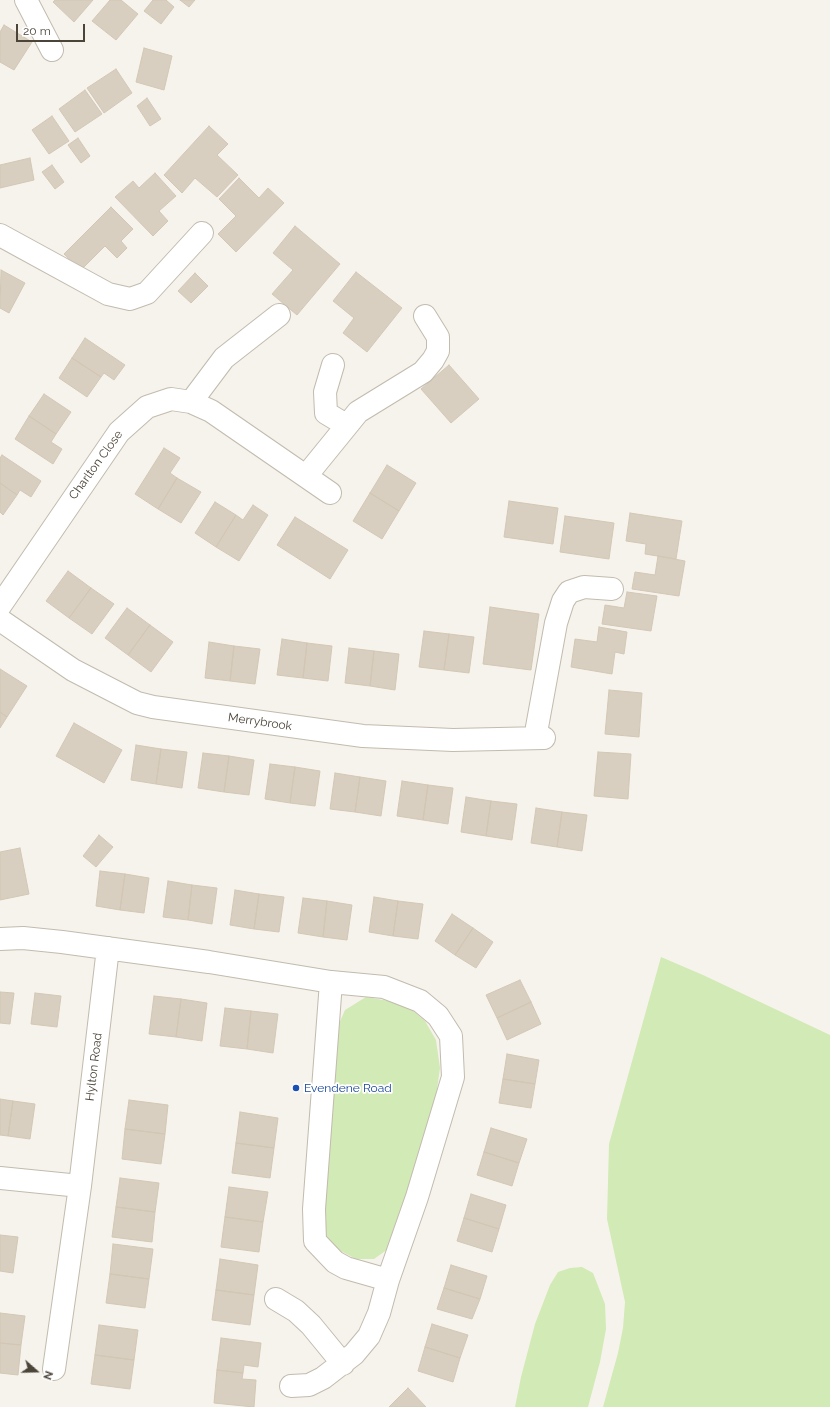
<!DOCTYPE html>
<html>
<head>
<meta charset="utf-8">
<style>
	body { margin:0 }
	#map { position:relative; width:830px; height:1407px; overflow:hidden; background:#f6f3ec; font-family:Raleway,sans-serif }
	canvas { display:block }
	.north { position:absolute; left:16px; top:1351px; width:40px; height:40px; -webkit-text-stroke:3px #fff; paint-order:stroke; rotate:110deg; font-size:11px; font-weight:700; line-height:16px; text-align:center; color:#4b4439 }
	.north::after { content:''; display:block; margin:auto; width:14px; height:18px; background:#4b4439; clip-path:polygon(50% 0,100% 100%,50% 72%,0 100%) }
	.scale { position:absolute; left:16px; top:24px; width:69px; height:18px; box-sizing:border-box; border:2px solid #4b4439; border-top:0; padding-left:5px; font-size:12px; line-height:14px; white-space:nowrap; color:#4b4439; -webkit-text-stroke:3px #fff; paint-order:stroke }
</style>
</head>
<body>
<div id="map">
<canvas width="830" height="1407"></canvas>
<div class="north">N</div>
<div class="scale">20 m</div>
</div>
<script>
const c = document.querySelector('canvas').getContext('2d');
c.lineJoin = 'round';
function paint(path, color) {
  c.fillStyle = color;
  c.fill(path, 'evenodd');
}
function poly(rows) {
  const path = new Path2D();
  for (const r of rows) {
    path.moveTo(r[0], r[1]);
    for (let i = 2; i < r.length; i += 2) path.lineTo(r[i], r[i + 1]);
  }
  return path;
}
function strokePath(path, color, width, dash) {
  c.strokeStyle = color;
  c.lineWidth = width;
  c.lineCap = dash ? 'butt' : 'round';
  c.setLineDash(dash || []);
  c.stroke(path);
}
function write(font, color, halo, rows, align = 'center') {
  c.font = font + ' Raleway,sans-serif';
  c.lineWidth = 3.5;
  c.setLineDash([]);
  c.textBaseline = 'middle';
  c.strokeStyle = halo;
  c.fillStyle = color;
  for (const [text, x, y, turn = 0] of rows) {
    c.save();
    c.translate(x, y);
    c.rotate((+turn || 0) * Math.PI / 180);
    c.textAlign = isNaN(turn) ? turn : align;
    if (halo) c.strokeText(text, 0, 0);
    c.fillText(text, 0, 0);
    c.restore();
  }
}
paint(poly([
	[661,957,703,975,830,1035,830,1407,603,1407,618,1353,623,1328,625,1302,607,1219,609,1144],
	[366,997,389,1001,412,1010,425,1021,436,1040,440,1068,436,1096,399,1220,388,1249,374,1259,356,1259,335,1248,325,1234,323,1202,337,1053,338,1026,345,1010],
	[582,1267,593,1273,605,1304,606,1329,600,1362,588,1407,515,1407,521,1377,535,1324,550,1285,558,1272,570,1268]
]), '#d2eab5');
const building = poly([
	[55,0,93,0,74,22,53,2,55,0],
	[110,0,121,0,138,14,116,40,92,21,110,0],
	[153,0,166,0,174,7,161,24,144,11,153,0],
	[180,0,195,0,189,7,180,0],
	[4,25,32,42,14,70,0,62,0,32,4,25],
	[144,48,172,56,164,90,136,82,144,48],
	[116,69,132,93,104,113,87,88,116,69],
	[85,90,102,114,75,132,59,109,85,90],
	[147,98,161,119,150,126,137,106,147,98],
	[52,116,69,141,49,154,32,130,52,116],
	[209,126,228,144,217,155,238,175,217,197,195,178,182,193,164,175,209,126],
	[78,138,90,156,81,163,68,145,78,138],
	[30,158,34,180,0,188,0,165,30,158],
	[52,165,64,182,55,189,42,172,52,165],
	[155,173,176,196,159,211,168,221,153,236,115,197,133,181,139,188,155,173],
	[239,178,259,198,268,188,284,203,236,252,218,234,236,216,219,199,239,178],
	[111,207,133,229,121,241,127,248,117,258,105,246,81,270,64,254,111,207],
	[295,226,340,264,297,315,272,294,293,270,273,253,295,226],
	[1,270,25,283,9,313,0,308,1,270],
	[356,272,402,308,367,352,343,333,354,318,333,301,356,272],
	[195,273,208,286,191,303,178,291,195,273],
	[85,338,125,365,114,380,104,373,101,377,72,358,85,338],
	[72,358,101,377,87,397,59,378,72,358],
	[449,365,479,399,451,423,421,389,449,365],
	[44,394,71,412,56,434,29,416,44,394],
	[29,416,56,434,51,442,62,449,53,464,15,439,29,416],
	[164,448,180,458,170,473,177,478,158,509,135,494,164,448],
	[2,455,41,481,31,497,20,490,17,495,0,483,0,458,2,455],
	[387,465,416,483,399,511,370,493,387,465],
	[177,478,201,492,181,523,158,509,177,478],
	[0,483,17,495,3,515,0,512,0,483],
	[370,493,399,511,382,539,353,521,370,493],
	[509,501,558,508,553,544,504,537,509,501],
	[215,502,236,515,216,547,195,533,215,502],
	[253,505,268,515,239,561,216,547,236,515,243,520,253,505],
	[630,513,682,521,676,559,645,554,646,544,626,541,630,513],
	[565,516,614,523,609,559,560,552,565,516],
	[295,517,348,550,330,579,277,545,295,517],
	[658,556,685,561,679,596,632,589,635,572,655,575,658,556],
	[68,571,91,588,69,618,46,601,68,571],
	[91,588,114,604,92,634,69,618,91,588],
	[627,592,657,596,651,631,602,624,605,605,624,608,627,592],
	[490,607,539,614,531,670,483,664,490,607],
	[127,608,150,625,128,655,105,638,127,608],
	[150,625,173,642,151,672,128,655,150,625],
	[599,627,627,632,624,654,615,652,612,674,571,667,575,639,597,642,599,627],
	[424,631,449,634,444,670,419,667,424,631],
	[449,634,474,637,469,673,444,670,449,634],
	[282,639,307,643,303,678,277,675,282,639],
	[209,642,234,646,230,681,205,678,209,642],
	[307,643,332,646,328,681,303,678,307,643],
	[234,646,260,649,255,684,230,681,234,646],
	[349,648,374,651,370,686,345,683,349,648],
	[374,651,399,654,395,690,370,686,374,651],
	[0,669,27,686,7,717,0,712,0,669],
	[609,690,642,693,639,737,605,734,609,690],
	[0,712,7,717,0,728,0,712],
	[74,723,122,750,104,783,56,756,74,723],
	[136,745,161,749,156,784,131,780,136,745],
	[161,749,187,752,182,788,156,784,161,749],
	[598,752,631,754,628,799,594,796,598,752],
	[203,753,229,756,224,792,198,788,203,753],
	[229,756,254,760,249,795,224,792,229,756],
	[270,764,295,767,290,803,265,799,270,764],
	[295,767,320,771,315,806,290,803,295,767],
	[335,773,360,777,355,812,330,809,335,773],
	[360,777,386,781,381,816,355,812,360,777],
	[402,781,428,785,423,820,397,816,402,781],
	[428,785,453,788,448,824,423,820,428,785],
	[466,797,491,801,486,836,461,832,466,797],
	[491,801,517,804,512,840,486,836,491,801],
	[536,808,562,812,557,847,531,843,536,808],
	[562,812,587,815,582,851,557,847,562,812],
	[99,835,113,847,96,867,83,856,99,835],
	[20,848,29,894,0,900,0,852,20,848],
	[100,871,125,874,120,910,96,906,100,871],
	[125,874,149,878,144,913,120,910,125,874],
	[168,881,192,885,188,920,163,917,168,881],
	[192,885,217,888,212,924,188,920,192,885],
	[235,890,259,894,254,929,230,925,235,890],
	[259,894,284,897,279,932,254,929,259,894],
	[374,897,398,901,393,936,369,932,374,897],
	[303,898,327,901,323,937,298,933,303,898],
	[327,901,352,905,347,940,323,937,327,901],
	[398,901,423,904,418,939,393,936,398,901],
	[452,914,473,928,455,955,435,941,452,914],
	[473,928,493,942,476,968,455,955,473,928],
	[520,980,531,1002,497,1018,486,995,520,980],
	[0,992,14,993,10,1024,0,1023,0,992],
	[35,993,61,996,57,1027,31,1024,35,993],
	[154,996,181,999,176,1037,149,1034,154,996],
	[181,999,207,1003,202,1041,176,1037,181,999],
	[531,1002,541,1024,507,1040,497,1018,531,1002],
	[225,1008,251,1011,247,1049,220,1046,225,1008],
	[251,1011,278,1014,273,1053,247,1049,251,1011],
	[507,1054,539,1060,535,1084,503,1079,507,1054],
	[503,1079,535,1084,531,1108,499,1103,503,1079],
	[0,1099,13,1101,8,1136,0,1135,0,1099],
	[129,1100,168,1105,165,1134,125,1129,129,1100],
	[13,1101,35,1104,30,1139,8,1136,13,1101],
	[240,1112,278,1118,274,1148,236,1143,240,1112],
	[491,1128,527,1139,519,1163,484,1152,491,1128],
	[125,1129,165,1134,161,1164,122,1159,125,1129],
	[236,1143,274,1148,270,1178,232,1173,236,1143],
	[484,1152,519,1163,512,1186,477,1175,484,1152],
	[120,1178,159,1183,155,1212,116,1207,120,1178],
	[229,1187,268,1192,263,1222,225,1217,229,1187],
	[471,1194,506,1205,499,1229,464,1218,471,1194],
	[116,1207,155,1212,152,1242,112,1237,116,1207],
	[225,1217,263,1222,259,1252,221,1247,225,1217],
	[464,1218,499,1229,492,1252,457,1241,464,1218],
	[0,1235,18,1237,13,1273,0,1271,0,1235],
	[113,1244,153,1249,149,1279,110,1274,113,1244],
	[220,1259,258,1265,254,1295,216,1290,220,1259],
	[451,1265,487,1276,480,1299,444,1288,451,1265],
	[110,1274,149,1279,145,1308,106,1303,110,1274],
	[444,1288,480,1299,472,1319,437,1309,444,1288],
	[216,1290,254,1295,250,1325,212,1320,216,1290],
	[0,1313,25,1316,21,1345,0,1343,0,1313],
	[432,1324,468,1335,460,1358,425,1347,432,1324],
	[99,1325,138,1330,134,1360,95,1355,99,1325],
	[221,1338,261,1343,258,1367,244,1365,243,1373,217,1370,221,1338],
	[0,1343,21,1345,18,1375,0,1373,0,1343],
	[425,1347,460,1358,453,1382,418,1371,425,1347],
	[95,1355,134,1360,130,1389,91,1384,95,1355],
	[217,1370,243,1373,242,1379,256,1380,254,1407,214,1403,217,1370],
	[408,1388,426,1407,389,1407,408,1388]
]);
paint(building, '#d8cfc1');
strokePath(building, '#d3c7b4', 1);
const minor = poly([
	[26,0,52,50],
	[0,235,108,294,130,299,147,293,202,233],
	[333,365,325,392,326,413,346,425],
	[191,402,224,358,279,315],
	[306,476,358,412,423,372,433,360,438,351,438,337,425,316],
	[0,606,119,432,147,407,171,399,191,402,211,411,330,493],
	[0,620,73,670,137,703,153,707,363,736,453,740,544,738],
	[535,738,556,623,563,601,569,592,584,587,612,589],
	[0,939,23,938,62,942,209,962,331,982,384,987,420,1001,438,1016,451,1036,453,1077,417,1197,388,1280,346,1268,335,1262,315,1241,314,1209,331,982],
	[0,1178,80,1186],
	[276,1299,296,1311,311,1325,343,1364],
	[54,1369,80,1186,108,948],
	[291,1386,309,1385,323,1378,354,1354,369,1336,379,1313,388,1280]
]);
strokePath(minor, '#c2bbae', 24);
strokePath(minor, '#fff', 22);
for (const [x, y, r, color] of [
	[296,1088,4,"#1a4fb4"]
]) {
  const dot = new Path2D();
  dot.arc(x, y, r, 0, 2 * Math.PI);
  c.fillStyle = color;
  c.fill(dot);
  strokePath(dot, '#fff', 1.5);
}
write('12px', '#4b4439', '#fff', [
	["Charlton Close",96,465,-54],
	["Merrybrook",260,722,8],
	["Hylton Road",94,1067,-83]
]);
write('12px', '#164399', '#fff', [
	["Evendene Road",304,1088]
], 'left');
</script>
</body>
</html>
